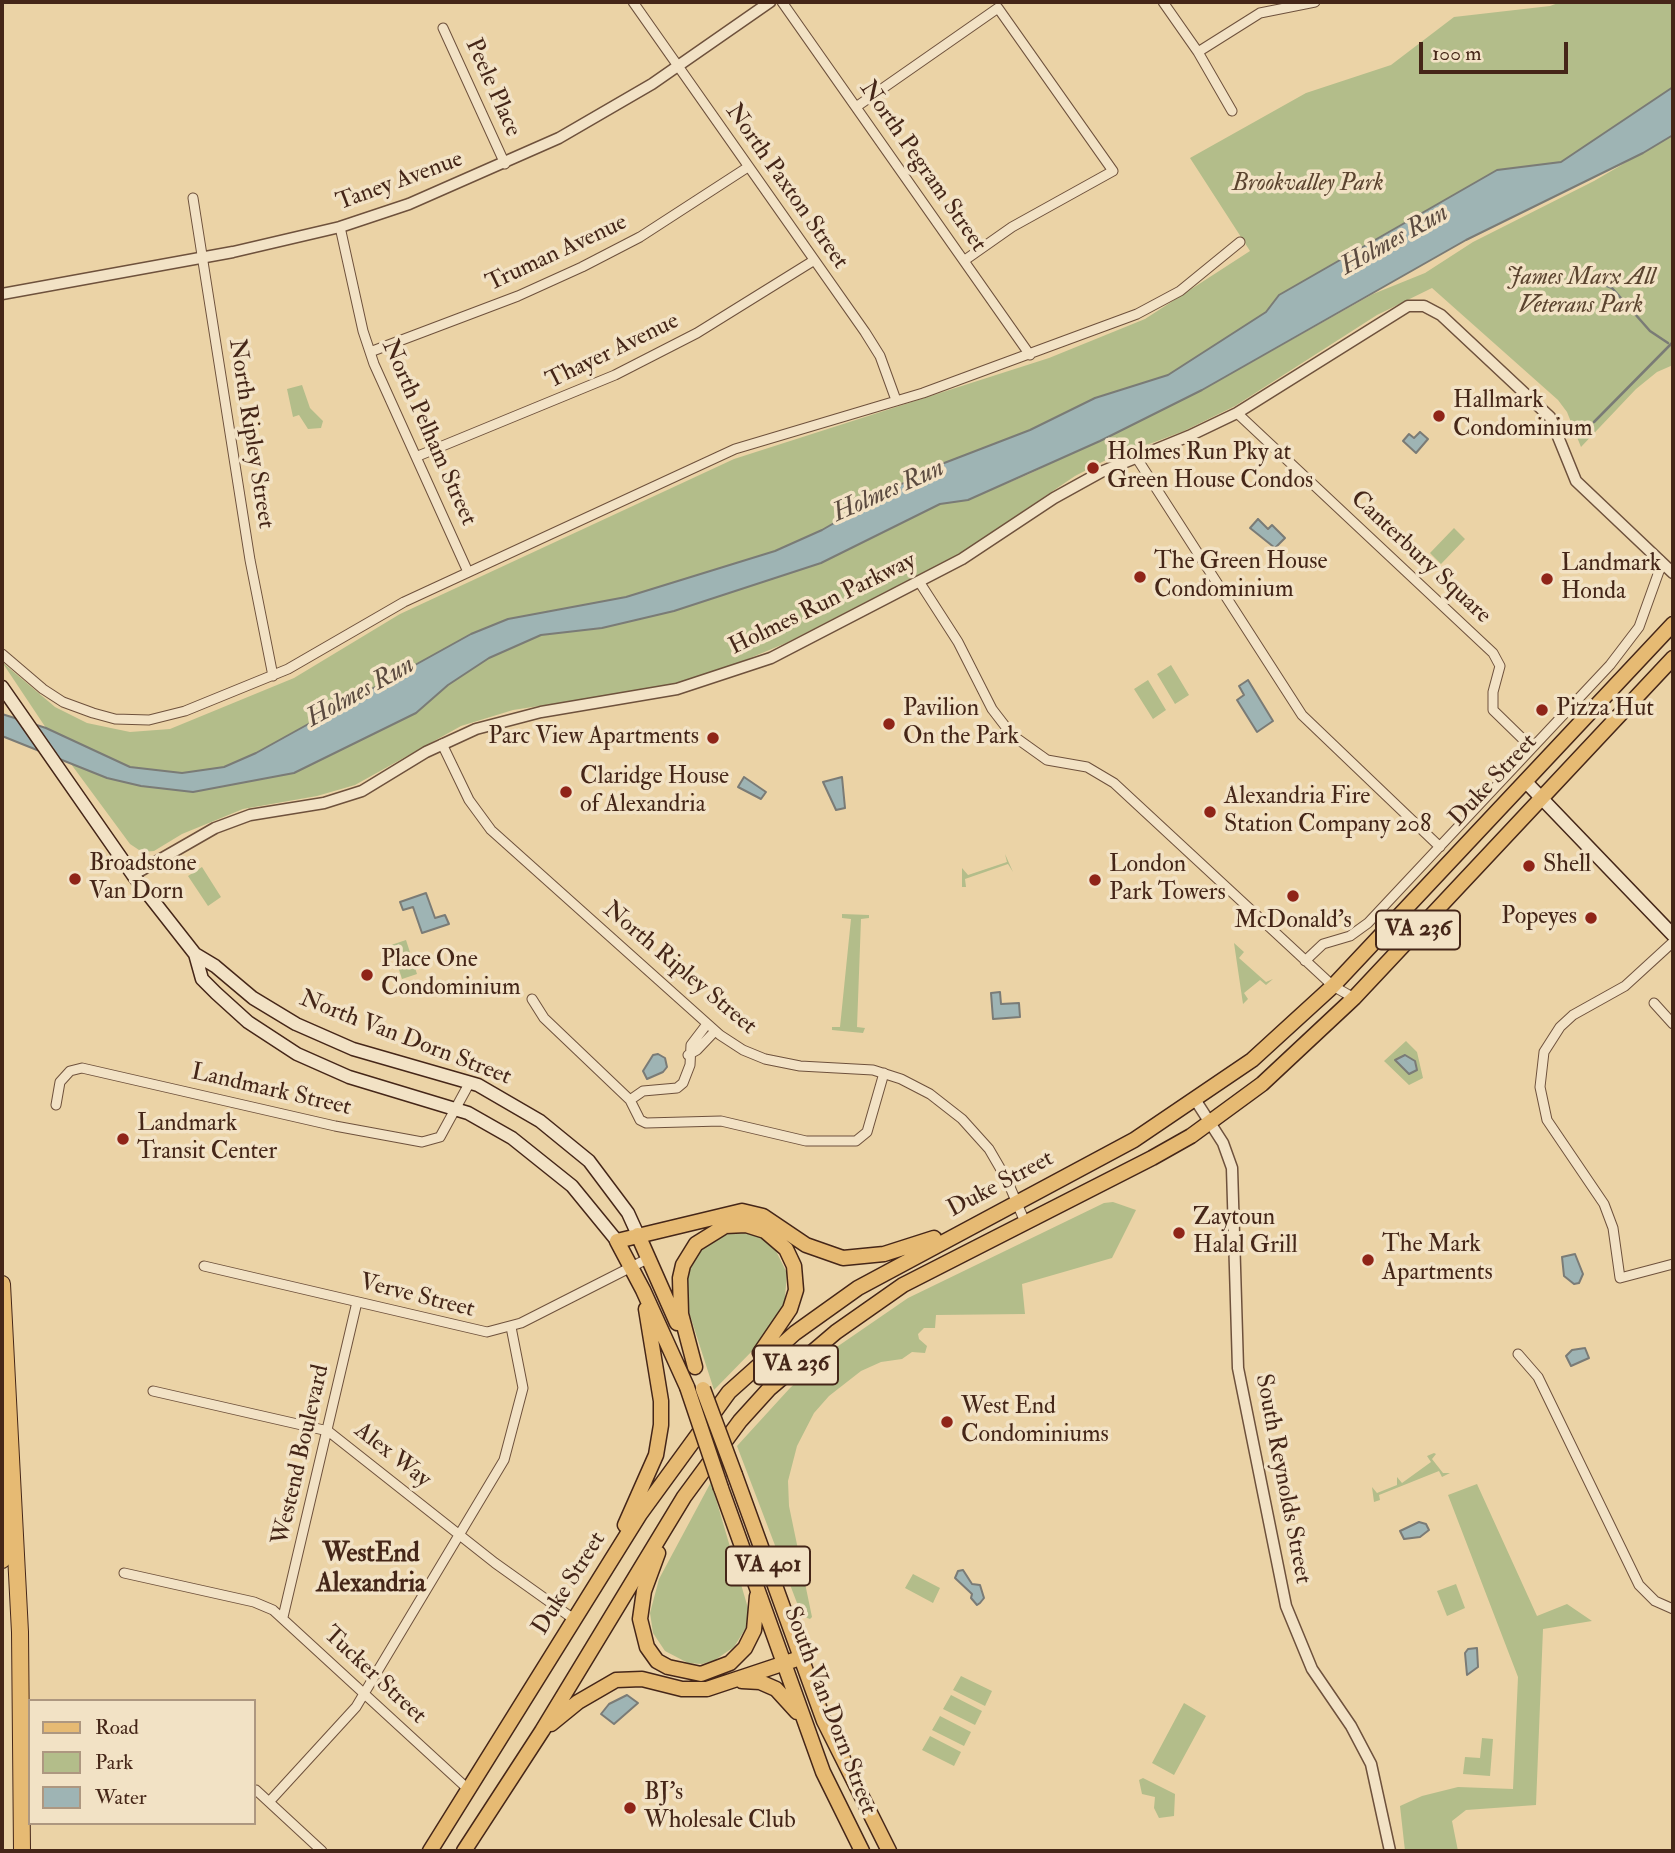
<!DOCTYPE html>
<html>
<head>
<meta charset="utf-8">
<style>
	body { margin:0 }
	#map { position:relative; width:1675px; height:1853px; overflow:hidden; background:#ebd3a6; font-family:"IM FELL Double Pica",serif }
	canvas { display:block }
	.frame { position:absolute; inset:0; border:4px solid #452618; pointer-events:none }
	.legend { position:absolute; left:28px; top:1699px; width:228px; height:126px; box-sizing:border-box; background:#f2e2c5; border:2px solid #ad9780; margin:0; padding:9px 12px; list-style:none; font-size:21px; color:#452618 }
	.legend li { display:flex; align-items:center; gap:14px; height:35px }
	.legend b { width:35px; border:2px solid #ad9780 }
	.scale { position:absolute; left:1419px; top:42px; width:149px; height:32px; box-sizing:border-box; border:4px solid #452618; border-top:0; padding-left:9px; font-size:21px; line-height:24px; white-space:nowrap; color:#452618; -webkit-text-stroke:5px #f2e2c5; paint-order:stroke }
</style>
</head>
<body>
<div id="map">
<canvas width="1675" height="1853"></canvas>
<div class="frame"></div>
<ul class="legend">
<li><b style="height:9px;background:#e6ba73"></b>Road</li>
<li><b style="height:19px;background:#b3bd8a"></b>Park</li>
<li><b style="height:19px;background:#9eb4b4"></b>Water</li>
</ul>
<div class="scale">100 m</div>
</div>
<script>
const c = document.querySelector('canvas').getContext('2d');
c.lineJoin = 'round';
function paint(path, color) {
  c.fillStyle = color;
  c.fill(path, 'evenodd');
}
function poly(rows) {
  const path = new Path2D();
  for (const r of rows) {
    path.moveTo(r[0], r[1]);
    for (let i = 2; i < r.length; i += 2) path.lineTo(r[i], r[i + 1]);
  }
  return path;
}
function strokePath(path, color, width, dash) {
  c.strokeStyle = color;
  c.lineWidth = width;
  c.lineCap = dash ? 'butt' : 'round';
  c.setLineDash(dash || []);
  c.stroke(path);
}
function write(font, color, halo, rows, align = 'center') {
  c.font = font + ' "IM FELL Double Pica",serif';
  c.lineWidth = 7;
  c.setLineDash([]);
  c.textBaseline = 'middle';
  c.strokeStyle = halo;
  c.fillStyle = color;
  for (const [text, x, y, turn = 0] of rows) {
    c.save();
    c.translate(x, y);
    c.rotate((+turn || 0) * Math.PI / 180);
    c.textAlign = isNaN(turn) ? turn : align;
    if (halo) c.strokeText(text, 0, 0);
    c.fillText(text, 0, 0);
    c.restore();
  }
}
paint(poly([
	[1561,2,1673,2,1673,87,1561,162,1497,170,1279,295,1266,312,1168,375,1095,398,1030,430,926,470,822,530,775,551,626,597,508,619,471,634,256,753,224,767,182,773,129,767,46,728,2,662,55,707,87,723,130,732,170,729,294,678,400,614,734,459,1049,358,1145,319,1250,251,1190,158,1306,93,1391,65,1454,17,1550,6],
	[1673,135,1673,365,1657,372,1636,389,1581,447,1567,412,1558,400,1432,288,1377,315,1235,406,1184,431,1104,461,1075,476,961,553,786,643,731,666,669,686,513,710,461,726,355,785,317,796,243,809,182,834,154,851,142,852,130,844,71,764,107,778,141,786,193,792,294,773,416,713,448,685,489,658,541,635,602,628,674,611,821,563,940,504,968,500,1029,474,1202,390,1373,294,1425,273,1473,242,1594,181],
	[302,385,310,408,323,421,321,428,308,429,299,415,293,417,287,389],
	[1454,528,1465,539,1441,564,1430,553],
	[1171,665,1189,695,1175,704,1157,674],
	[1148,680,1166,710,1153,719,1134,689],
	[1005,854,1013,872,1008,864,965,879,966,887,962,887,962,868,968,875,1007,862],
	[202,867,221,897,208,906,188,876],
	[842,914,869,915,869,918,861,919,857,1027,865,1028,863,1033,832,1030,832,1027,840,1027,851,919,842,918],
	[406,940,417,974,402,979,391,945],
	[1234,943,1244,952,1239,958,1266,982,1273,979,1266,985,1260,980,1244,993,1248,999,1243,1004],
	[1406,1041,1417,1052,1423,1078,1409,1085,1384,1061],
	[1113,1202,1136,1210,1112,1258,1022,1284,1025,1314,936,1315,935,1328,924,1328,918,1334,919,1339,927,1346,925,1353,912,1352,902,1359,881,1362,861,1371,829,1396,814,1413,797,1446,788,1481,789,1506,812,1617,810,1619,802,1616,737,1446,790,1388,828,1353,908,1298,1104,1203],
	[739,1231,764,1238,776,1251,787,1273,785,1297,788,1296,784,1308,756,1347,714,1390,687,1306,687,1271,702,1245,718,1234],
	[1434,1453,1436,1454,1432,1459,1443,1473,1450,1473,1442,1477,1439,1471,1379,1495,1380,1500,1374,1502,1372,1487,1377,1493,1397,1485,1397,1477,1402,1483,1431,1462,1427,1456],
	[711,1482,750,1615,747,1626,734,1647,715,1660,702,1664,688,1663,665,1651,653,1633,650,1613,659,1579],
	[1477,1484,1537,1616,1567,1604,1592,1621,1543,1629,1536,1805,1466,1810,1452,1821,1458,1851,1405,1851,1400,1806,1422,1796,1458,1787,1513,1789,1518,1677,1448,1495],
	[913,1574,940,1588,933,1603,905,1588],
	[1456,1584,1465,1608,1447,1616,1437,1591],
	[961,1676,992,1691,985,1706,953,1690],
	[951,1695,982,1711,975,1725,943,1709],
	[1184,1703,1206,1716,1174,1775,1152,1763],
	[940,1716,971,1732,964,1746,932,1730],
	[930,1736,961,1752,954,1766,922,1750],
	[1482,1738,1493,1739,1490,1776,1463,1774,1465,1757,1480,1758],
	[1143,1778,1175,1794,1174,1816,1159,1818,1154,1808,1155,1797,1142,1794,1139,1780]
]), '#b3bd8a');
const water = poly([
	[1673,87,1673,135,1643,153,1466,240,1202,390,1100,441,968,500,940,504,821,563,674,611,602,628,541,635,489,658,448,685,416,713,294,773,193,792,141,786,107,778,2,736,2,714,46,728,130,767,182,773,224,767,256,753,471,634,508,619,626,597,775,551,822,530,926,470,1030,430,1095,398,1168,375,1266,312,1279,295,1497,170,1561,162,1673,87],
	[1420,432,1428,439,1416,453,1403,441,1409,434,1414,438,1420,432],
	[1258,519,1268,529,1272,525,1285,538,1275,548,1250,528,1258,519],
	[1248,680,1273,721,1257,732,1237,700,1244,695,1239,686,1248,680],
	[744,777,766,792,761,799,738,787,744,777],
	[842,777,845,808,836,810,823,782,842,777],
	[426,893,435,918,445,915,449,924,422,933,413,907,403,910,400,902,426,893],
	[1000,992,1001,1004,1019,1003,1020,1017,993,1019,991,993,1000,992],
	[658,1054,665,1058,667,1067,663,1072,647,1079,643,1071,653,1055,658,1054],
	[1405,1055,1415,1061,1417,1070,1409,1074,1395,1060,1405,1055],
	[1575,1254,1583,1274,1579,1283,1574,1284,1564,1276,1562,1257,1575,1254],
	[1585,1348,1589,1358,1571,1366,1566,1356,1572,1350,1585,1348],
	[1419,1522,1426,1524,1429,1530,1420,1537,1404,1539,1400,1531,1419,1522],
	[963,1570,972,1584,980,1585,984,1598,980,1603,977,1605,971,1598,972,1594,955,1578,958,1571,963,1570],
	[1477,1648,1478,1667,1467,1675,1465,1653,1468,1649,1477,1648],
	[627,1695,638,1703,614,1724,601,1714,609,1704,627,1695]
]);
paint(water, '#9eb4b4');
strokePath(water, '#7a7b76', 2);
strokePath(poly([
	[1553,285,1588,278,1612,288,1650,331,1668,343],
	[1594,422,1673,342]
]), '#7a7b76', 2.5);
const minor = poly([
	[633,2,865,332,880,356,896,400],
	[782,2,1030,355],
	[1163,2,1198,52,1232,111],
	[443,28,505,164],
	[1198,52,1260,13,1315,2],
	[856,107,998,8,1113,171,1012,227,965,260],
	[193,198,250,560,273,676],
	[340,227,363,331,374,364,468,572],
	[370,352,518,296,582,267,640,237,748,167],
	[1237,413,1493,653,1500,666,1493,692,1493,710,1532,748],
	[418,456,615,375,697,333,813,261],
	[1136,457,1302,715,1440,847],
	[920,583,958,642,992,709,1012,735,1047,760,1087,767,1114,783,1333,986,1354,998],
	[2,654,43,689,63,702,93,713,115,719,149,720,185,711,288,669,404,602,735,449,923,393,1137,314,1180,291,1240,242],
	[442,744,469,800,491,830,720,1035,743,1050,765,1059,800,1066,873,1070,901,1079,930,1094,962,1119,989,1149,1007,1180,1025,1222],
	[1673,942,1625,986,1573,1015,1560,1027,1544,1052,1540,1087,1547,1120,1604,1204,1613,1228,1620,1278,1673,1264],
	[1305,961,1323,944,1350,936,1368,923,1610,665,1639,627,1662,563],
	[532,999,544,1018,630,1100,640,1120,646,1123,721,1121,806,1141,856,1141,867,1132,884,1073],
	[1654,1003,1673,1024],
	[688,1055,697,1050,715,1031],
	[630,1100,643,1091,677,1088,683,1083,690,1065,691,1045,707,1024],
	[56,1105,60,1082,70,1071,82,1068,335,1126,422,1142,440,1137,470,1082],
	[204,1266,487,1332,521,1323,649,1258],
	[1518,1354,1538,1377,1639,1585,1655,1601,1673,1609],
	[153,1391,328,1431,495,1563,575,1620],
	[124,1573,254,1602,273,1610,469,1790],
	[283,1617,357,1302],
	[256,1790,322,1851],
	[269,1802,356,1707,504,1460,523,1388,511,1327]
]);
const tertiary = poly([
	[2,294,233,252,340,227,409,204,559,138,652,84,770,2],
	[133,875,215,828,250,815,324,803,362,791,426,752,476,729,541,712,677,689,771,658,962,559,1054,498,1101,472,1189,436,1237,413,1408,306,1424,306,1441,315,1550,417,1576,481,1673,573],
	[1196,1101,1223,1143,1232,1168,1238,1368,1286,1606,1312,1669,1351,1726,1371,1764,1390,1851]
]);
const secondary = poly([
	[2,687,133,875,195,954,202,979,216,993,248,1022,297,1054,349,1077,468,1113,512,1138,572,1186,617,1241],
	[1525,781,1673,935],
	[195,954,215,966,253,998,296,1024,353,1049,478,1085,540,1121,589,1161,628,1213,638,1235]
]);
const primary = poly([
	[638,1235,677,1323],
	[695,1367,681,1314,680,1278,683,1265,696,1244,725,1226,746,1225,765,1231,786,1249,794,1266,796,1290,790,1309,760,1353],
	[687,1387,643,1290,617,1241,742,1211,763,1216,806,1245,843,1258,884,1254,934,1238],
	[735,1475,824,1721,889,1851],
	[721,1488,823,1772,862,1851],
	[625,1525,656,1455,661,1425,661,1401,646,1309],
	[658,1553,644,1591,640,1619,647,1647,657,1661,668,1667,701,1674,730,1663,745,1648,754,1630,757,1596],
	[742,1681,760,1682,776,1689,797,1712],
	[551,1724,578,1702,616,1680,642,1679,682,1689,707,1689,794,1660],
	[430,1851,640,1514,729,1392,795,1333,858,1288,1134,1140,1252,1060,1333,986,1673,624],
	[464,1851,542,1731,684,1497,740,1421,769,1389,836,1332,903,1285,1152,1158,1191,1136,1262,1084,1354,998,1673,658]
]);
const motorway = poly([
	[2,1284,20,1632,22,1851],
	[2,1560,3,1470]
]);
strokePath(minor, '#6e513c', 11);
strokePath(tertiary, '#6e513c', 13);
strokePath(secondary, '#452618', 15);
strokePath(primary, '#452618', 17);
strokePath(motorway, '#452618', 18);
strokePath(minor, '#f2e2c5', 9);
strokePath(tertiary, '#f2e2c5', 10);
strokePath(secondary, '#f2e2c5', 12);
strokePath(primary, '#e6ba73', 14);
strokePath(motorway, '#e6ba73', 16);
const primaryBridge = poly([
	[687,1387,721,1488],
	[703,1389,735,1475]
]);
strokePath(primaryBridge, '#452618', 17, []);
strokePath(primaryBridge, '#e6ba73', 14);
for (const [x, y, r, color] of [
	[1439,416,7,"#8f2418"],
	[1093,468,7,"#8f2418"],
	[1140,577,7,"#8f2418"],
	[1547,579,7,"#8f2418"],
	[1542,710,7,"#8f2418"],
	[889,724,7,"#8f2418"],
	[713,738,7,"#8f2418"],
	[566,792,7,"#8f2418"],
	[1210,812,7,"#8f2418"],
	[1529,866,7,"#8f2418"],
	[75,879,7,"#8f2418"],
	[1095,880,7,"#8f2418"],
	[1293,896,7,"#8f2418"],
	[1591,918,7,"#8f2418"],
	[367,975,7,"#8f2418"],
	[123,1139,7,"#8f2418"],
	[1179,1233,7,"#8f2418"],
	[1368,1260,7,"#8f2418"],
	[947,1422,7,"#8f2418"],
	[630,1808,7,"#8f2418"]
]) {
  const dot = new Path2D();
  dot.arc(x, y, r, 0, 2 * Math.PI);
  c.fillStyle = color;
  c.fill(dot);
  strokePath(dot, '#f2e2c5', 2.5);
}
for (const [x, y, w] of [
	[1418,930,84],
	[796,1365,84],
	[768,1566,84]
]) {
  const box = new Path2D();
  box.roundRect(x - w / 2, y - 19.5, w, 39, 5);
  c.fillStyle = '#f2e2c5';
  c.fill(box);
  strokePath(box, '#452618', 2);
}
write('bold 23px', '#452618', null, [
	["VA 236",1418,930],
	["VA 236",796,1365],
	["VA 401",768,1566]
]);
write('24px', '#452618', '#f2e2c5', [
	["Peele Place",492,88,66],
	["North Pegram Street",922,167,55],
	["Taney Avenue",400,182,-20],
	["North Paxton Street",786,187,55],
	["Truman Avenue",557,254,-25],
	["Thayer Avenue",613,352,-26],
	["North Pelham Street",428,433,66],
	["North Ripley Street",250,434,81],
	["Canterbury Square",1420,558,43],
	["Holmes Run Parkway",823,605,-26],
	["Duke Street",1494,781,-47],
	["North Ripley Street",679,969,40],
	["North Van Dorn Street",405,1039,21],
	["Landmark Street",271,1091,13],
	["Duke Street",1001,1185,-28],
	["Verve Street",417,1297,14],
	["Westend Boulevard",302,1455,-77],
	["Alex Way",392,1456,38],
	["South Reynolds Street",1282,1479,79],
	["Duke Street",570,1584,-58],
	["Tucker Street",374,1676,43],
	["South Van Dorn Street",829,1711,69]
]);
write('italic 24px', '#5b442f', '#f2e2c5', [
	["Brookvalley Park",1308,185],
	["James Marx All",1581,279],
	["Veterans Park",1581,307]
]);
write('24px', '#452618', '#f2e2c5', [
	["Hallmark",1453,402],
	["Condominium",1453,430],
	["Holmes Run Pky at",1107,454],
	["Green House Condos",1107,482],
	["The Green House",1154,563],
	["Condominium",1154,591],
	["Landmark",1561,565],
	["Honda",1561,593],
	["Pavilion",903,710],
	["On the Park",903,738],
	["Pizza Hut",1556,710],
	["Parc View Apartments",699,738,"right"],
	["Claridge House",580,778],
	["of Alexandria",580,806],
	["Alexandria Fire",1224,798],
	["Station Company 208",1224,826],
	["Broadstone",89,865],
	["Van Dorn",89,893],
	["London",1109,866],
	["Park Towers",1109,894],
	["Shell",1543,866],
	["Popeyes",1577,918,"right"],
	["McDonald's",1293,922,"center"],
	["Place One",381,961],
	["Condominium",381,989],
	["Landmark",137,1125],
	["Transit Center",137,1153],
	["Zaytoun",1193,1219],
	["Halal Grill",1193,1247],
	["The Mark",1382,1246],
	["Apartments",1382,1274],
	["West End",961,1408],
	["Condominiums",961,1436],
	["BJ's",644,1794],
	["Wholesale Club",644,1822]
], 'left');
write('italic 26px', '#5b4a3f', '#f2e2c5', [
	["Holmes Run",1395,241,-29],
	["Holmes Run",889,492,-24],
	["Holmes Run",361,693,-29]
]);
write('bold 26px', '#452618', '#f2e2c5', [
	["WestEnd",371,1555],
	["Alexandria",371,1585]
]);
</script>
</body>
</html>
